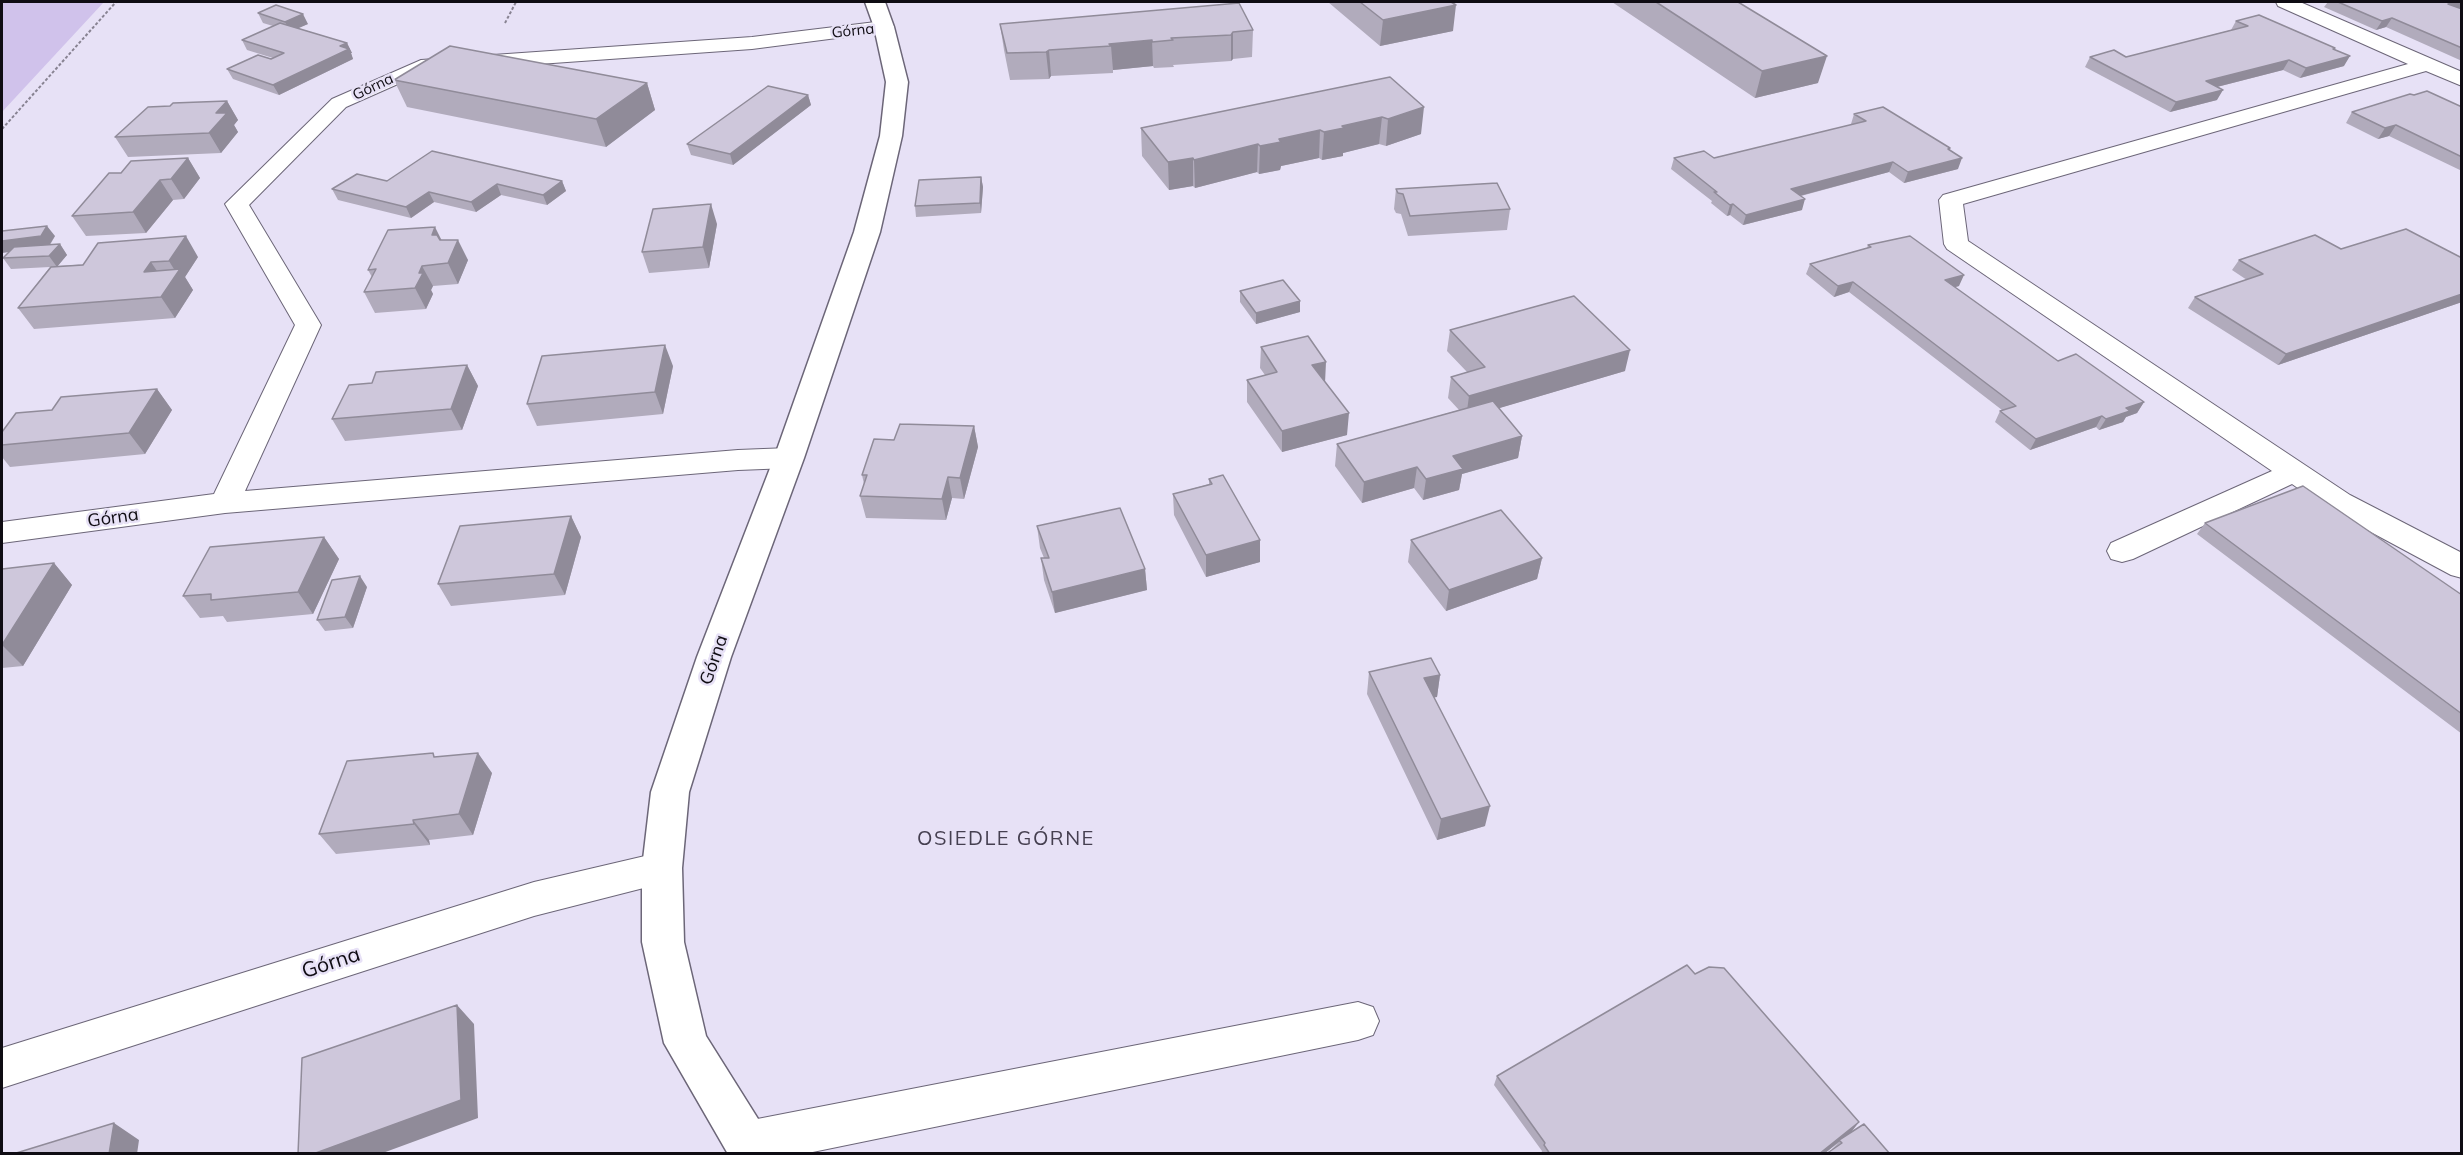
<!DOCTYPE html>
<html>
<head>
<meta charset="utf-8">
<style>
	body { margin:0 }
	#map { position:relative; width:2463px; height:1155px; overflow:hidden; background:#e7e1f6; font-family:Mulish,sans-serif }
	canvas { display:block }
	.frame { position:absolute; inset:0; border:3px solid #0f0c13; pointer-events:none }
</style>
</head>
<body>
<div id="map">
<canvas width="2463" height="1155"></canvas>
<div class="frame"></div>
</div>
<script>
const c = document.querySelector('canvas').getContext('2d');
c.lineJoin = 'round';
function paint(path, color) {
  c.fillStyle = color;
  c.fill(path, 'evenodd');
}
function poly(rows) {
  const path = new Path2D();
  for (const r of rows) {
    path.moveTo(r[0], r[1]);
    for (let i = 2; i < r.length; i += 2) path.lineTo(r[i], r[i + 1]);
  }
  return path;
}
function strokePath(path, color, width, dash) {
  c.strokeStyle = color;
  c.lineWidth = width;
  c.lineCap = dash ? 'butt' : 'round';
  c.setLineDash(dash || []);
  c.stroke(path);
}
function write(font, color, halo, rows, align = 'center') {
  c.font = font + ' Mulish,sans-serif';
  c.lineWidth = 5;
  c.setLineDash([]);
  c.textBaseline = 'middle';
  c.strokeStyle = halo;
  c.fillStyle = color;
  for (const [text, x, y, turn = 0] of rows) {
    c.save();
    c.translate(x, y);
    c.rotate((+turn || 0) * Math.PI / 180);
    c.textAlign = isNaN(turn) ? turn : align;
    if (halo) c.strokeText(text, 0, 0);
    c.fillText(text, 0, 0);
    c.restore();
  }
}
paint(poly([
	[2,2,104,2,2,112]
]), '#d0c2eb');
const service = poly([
	[2276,2,2300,2,2462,72,2462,86,2426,71,1963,204,1968,241,2350,495,2462,553,2462,578,2451,575,2328,509,2292,484,2133,559,2122,562,2111,559,2107,551,2111,543,2272,471,1947,249,1944,244,1939,200,1943,195,2408,64,2278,6,2276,2],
	[884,21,891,23,894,27,891,31,752,49,425,72,346,107,249,205,321,325,245,491,738,450,789,448,799,451,803,458,799,465,789,468,738,470,225,513,2,543,2,522,214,494,295,325,225,204,332,99,421,60,752,37,884,21],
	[662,852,675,856,681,868,675,880,534,916,2,1088,2,1048,534,882,662,852],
	[1358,1002,1373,1007,1379,1021,1373,1035,1358,1040,803,1154,729,1154,725,1143,731,1127,747,1121,1358,1002]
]);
const minor = poly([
	[865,2,885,2,894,27,908,82,902,136,880,232,804,458,731,657,689,792,682,868,684,942,706,1036,770,1138,777,1154,728,1154,664,1043,642,942,642,868,651,792,697,657,774,458,854,232,880,136,886,82,874,27,865,2]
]);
strokePath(service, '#6c6678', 2);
strokePath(minor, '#6c6678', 3);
strokePath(poly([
	[505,23,516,2],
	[2,129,116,2]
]), '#888392', 2, [3, 2]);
paint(service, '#fff');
paint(minor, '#fff');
paint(poly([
	[1328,2,1451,2,1453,31,1380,46],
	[1612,2,1738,2,1818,83,1755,98],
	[2328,2,2462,2,2460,9,2462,9,2462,61,2386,27,2376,30,2324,7],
	[258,13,308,24,297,28,347,43,352,53,351,53,353,59,279,95,233,79,227,69,273,58,247,50,242,40,273,26,263,23],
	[2236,21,2334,49,2344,66,2300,78,2283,70,2217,87,2217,100,2170,112,2085,67,2090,57,2126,57,2231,30],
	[1000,24,1253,30,1252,57,1233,59,1231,61,1173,65,1174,67,1154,68,1153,66,1113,70,1113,73,1051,76,1049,79,1010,80,1004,50],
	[1390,77,1421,134,1386,146,1379,144,1343,153,1343,156,1322,160,1319,158,1281,166,1280,170,1259,174,1257,172,1195,188,1193,186,1169,190,1142,156,1141,128],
	[394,80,647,83,655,110,606,147,407,107],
	[808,95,811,105,733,165,691,155,687,144],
	[2414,95,2462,107,2462,171,2389,136,2378,139,2346,123,2352,112],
	[227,101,238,120,234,125,238,132,221,153,128,157,115,137,170,106],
	[1854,114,1950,148,1950,150,1958,169,1904,183,1889,172,1801,196,1802,210,1743,225,1730,215,1727,216,1711,203,1712,201,1671,169,1674,158,1714,158,1851,125,1851,124],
	[188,158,200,178,184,199,173,200,146,233,86,236,72,216,121,173],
	[981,177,983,187,981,213,916,217,915,206],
	[387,181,562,181,566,191,547,205,501,195,476,212,434,202,411,218,338,200,332,189],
	[1396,189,1510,209,1507,230,1408,236,1401,214,1396,213,1394,209],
	[717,224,709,268,649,273,642,252],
	[55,236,50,245,60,244,67,255,57,266,198,257,185,277,193,290,175,318,34,329,18,308,50,267,11,269,3,258,9,252],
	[442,240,468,260,458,284,433,286,431,290,433,294,426,309,375,313,364,292,372,277,368,270],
	[1868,245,1959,286,1955,287,2058,361,2144,402,2137,413,2126,417,2123,422,2099,430,2096,427,2030,450,1995,422,2000,411,2002,410,1849,292,1834,297,1806,274,1810,264,1867,248],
	[2341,249,2462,258,2462,302,2278,365,2188,308,2195,297,2247,280,2232,270,2239,260],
	[1240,291,1300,301,1300,312,1256,324,1240,302],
	[1450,330,1625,371,1499,408,1522,436,1518,458,1462,474,1459,490,1423,500,1414,488,1362,503,1335,466,1337,444,1459,410,1448,398,1451,377,1467,372,1447,351],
	[1261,347,1325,383,1347,435,1282,452,1247,402,1247,380,1265,375,1260,368],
	[467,365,478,386,462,430,345,441,332,419,372,383],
	[673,366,663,414,537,426,527,404],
	[157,389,172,410,145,454,10,467,2,457,2,432,52,410],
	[974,426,978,447,964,499,952,498,946,520,866,518,860,496,864,484,862,475,894,440],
	[1209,479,1260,540,1260,562,1206,577,1174,515,1173,494,1209,484],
	[571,516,581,537,565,595,451,606,438,584],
	[2205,523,2462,595,2462,734,2197,534],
	[1037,526,1145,569,1147,590,1055,613,1044,580,1041,558,1044,558,1040,548],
	[324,537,339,559,313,614,227,622,223,616,200,618,183,596],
	[1411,540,1542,558,1537,579,1446,611,1408,562],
	[54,563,72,585,23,666,2,668,2,569],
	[367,587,353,628,325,631,317,620],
	[1369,672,1440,675,1437,697,1434,697,1485,826,1437,840,1367,694],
	[436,757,492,773,473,835,429,840,430,845,336,854,319,834],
	[1695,974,1859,1122,1852,1131,1890,1154,1832,1149,1838,1143,1824,1154,1541,1154,1542,1151,1494,1085,1497,1076]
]), '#b1abbc');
paint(poly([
	[2457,2,2462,2,2462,8,2442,14,2448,4],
	[1456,5,1453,31,1380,46,1383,20],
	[303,14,308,24,290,32,285,22],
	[2392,18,2386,27,2376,30,2382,21],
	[1233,32,1233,59,1231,61,1231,35],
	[1152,40,1153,66,1113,70,1111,46,1109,44],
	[347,43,352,53,351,53,353,59,279,95,273,85],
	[1049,50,1051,76,1049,79,1046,52],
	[1827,56,1818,83,1755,98,1762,71],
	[2350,56,2344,66,2300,78,2306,68],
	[2289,60,2283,70,2201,91,2206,81],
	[647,83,655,110,606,147,596,119],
	[2223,90,2217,100,2170,112,2176,102],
	[808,95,811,105,733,165,730,154],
	[227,101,238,120,234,125,238,132,221,153,209,133,216,113],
	[1424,107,1421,134,1386,146,1388,119],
	[1382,117,1379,144,1343,153,1343,156,1322,160,1324,132,1342,126],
	[2396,125,2389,136,2378,139,2385,128],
	[1320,130,1319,158,1281,166,1280,170,1259,174,1260,146,1279,139],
	[1258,144,1257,172,1195,188,1194,160],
	[188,158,200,178,184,199,171,179],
	[1193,158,1193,186,1169,190,1168,162],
	[1962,158,1958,169,1904,183,1908,172],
	[1893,162,1889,172,1788,199,1791,189],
	[981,177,983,187,981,213,980,203],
	[160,180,173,200,146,233,133,212],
	[562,181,566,191,547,205,543,195],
	[497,184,501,195,476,212,471,202],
	[429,192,434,202,411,218,406,207],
	[1805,199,1802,210,1743,225,1746,215],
	[711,204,717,224,709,268,703,247],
	[1733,204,1730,215,1727,216,1730,205],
	[47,226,55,236,48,247,2,253,2,241],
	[435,227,445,247,432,235],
	[186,236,198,257,185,277,193,290,175,318,161,297,177,274,169,261],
	[458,240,468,260,458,284,448,263],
	[60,244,67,255,57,267,49,256],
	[151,262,165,283,144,272],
	[422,266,433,286,431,290,433,294,426,309,415,288,419,273],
	[1964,275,1959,286,1941,291,1945,280],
	[1853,282,1849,292,1834,297,1838,286],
	[2462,294,2462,302,2278,365,2286,354],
	[1300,301,1300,312,1256,324,1256,313],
	[665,345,673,366,663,414,655,392],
	[1630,350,1625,371,1466,418,1469,396],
	[1326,362,1325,383,1312,365],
	[467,365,478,386,462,430,451,409],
	[157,389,172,410,145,454,129,433],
	[2144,402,2137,413,2126,417,2123,422,2099,430,2106,419,2126,408],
	[1349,413,1347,435,1282,452,1282,431],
	[2102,416,2096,427,2030,450,2036,439],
	[974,426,978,447,964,499,960,478],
	[1522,436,1518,458,1462,474,1459,490,1423,500,1426,479,1453,456],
	[1417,467,1414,488,1362,503,1364,482],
	[948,477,952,498,946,520,942,499],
	[571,516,581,537,565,595,554,574],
	[324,537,339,559,313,614,298,592],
	[1260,540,1260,562,1206,577,1206,555],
	[1542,558,1537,579,1446,611,1449,590],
	[54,563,72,585,23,666,2,645],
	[1145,569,1147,590,1055,613,1052,592],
	[360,576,367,587,353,628,345,617],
	[1440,675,1437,697,1421,700,1424,678],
	[478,753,492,773,473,835,459,814],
	[1490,806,1485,826,1437,840,1441,819],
	[413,820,429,840,430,845,414,824],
	[457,1005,474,1024,478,1118,380,1154,313,1154],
	[1859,1122,1852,1131,1824,1154,1819,1154],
	[114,1123,139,1140,137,1154,109,1154]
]), '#908b99');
const building = poly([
	[1360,2,1451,2,1456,5,1383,20,1360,2],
	[1656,2,1738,2,1827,56,1762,71,1656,2],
	[2338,2,2457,2,2448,4,2462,9,2462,48,2392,18,2382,21,2338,2],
	[1239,3,1253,30,1233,32,1231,35,1171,38,1173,40,1152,42,1152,40,1109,44,1111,46,1049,50,1046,52,1007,53,1000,24,1239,3],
	[276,5,303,14,285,22,258,13,276,5],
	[2259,15,2335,48,2333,49,2350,56,2306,68,2289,60,2206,81,2223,90,2176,102,2090,57,2114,50,2126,57,2248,26,2236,21,2259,15],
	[280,23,347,43,340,46,349,49,273,85,227,69,258,55,271,59,284,53,242,40,280,23],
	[450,46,647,83,596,119,394,80,450,46],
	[1390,77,1424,107,1388,119,1382,117,1342,126,1344,128,1324,132,1320,130,1279,139,1281,142,1260,146,1258,144,1194,160,1193,158,1168,162,1141,128,1390,77],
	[768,86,808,95,730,154,687,144,768,86],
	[2427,91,2462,107,2462,157,2396,125,2385,128,2352,112,2410,94,2414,95,2427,91],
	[227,101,216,113,227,113,209,133,115,137,148,107,170,106,173,103,227,101],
	[1883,107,1950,148,1948,149,1962,158,1908,172,1893,162,1791,189,1805,199,1746,215,1733,204,1730,205,1714,192,1717,192,1674,158,1704,151,1714,158,1866,121,1854,114,1883,107],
	[432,151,562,181,543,195,497,184,471,202,429,192,406,207,332,189,357,174,387,181,432,151],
	[188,158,171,179,160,180,133,212,72,216,109,173,121,173,131,161,188,158],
	[981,177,980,203,915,206,919,180,981,177],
	[1497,183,1510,209,1410,216,1403,194,1398,193,1396,189,1497,183],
	[711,204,703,247,642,252,653,209,711,204],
	[47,226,41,236,2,241,2,231,47,226],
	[435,227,432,235,437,235,440,240,458,240,448,263,422,266,419,273,423,273,415,288,364,292,376,269,368,270,388,230,435,227],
	[2406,229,2462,258,2462,294,2286,354,2195,297,2263,274,2239,260,2315,235,2341,249,2406,229],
	[186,236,169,261,151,262,144,272,180,269,161,297,18,308,51,267,83,265,98,243,186,236],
	[1910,236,1964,275,1945,280,2058,361,2076,354,2144,402,2126,408,2130,411,2106,419,2102,416,2036,439,2000,411,2016,406,1853,282,1838,286,1810,264,1871,247,1868,245,1910,236],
	[60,244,49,256,3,258,14,247,60,244],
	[1283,280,1300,301,1256,313,1240,291,1283,280],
	[1574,296,1630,350,1469,396,1451,377,1485,367,1450,330,1574,296],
	[1308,336,1326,362,1312,365,1349,413,1282,431,1247,380,1277,372,1261,347,1308,336],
	[665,345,655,392,527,404,542,356,665,345],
	[467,365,451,409,332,419,349,385,372,383,376,372,467,365],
	[157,389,129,433,2,445,2,432,16,413,52,410,61,397,157,389],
	[1493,401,1522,436,1453,456,1463,469,1426,479,1417,467,1364,482,1337,444,1493,401],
	[900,424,974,426,960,478,948,477,942,499,860,496,867,475,862,475,874,439,894,440,900,424],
	[1223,475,1260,540,1206,555,1173,494,1212,484,1209,479,1223,475],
	[2303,486,2462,595,2462,714,2205,523,2303,486],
	[1120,508,1145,569,1052,592,1041,558,1049,558,1037,526,1120,508],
	[1501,510,1542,558,1449,590,1411,540,1501,510],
	[571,516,554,574,438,584,460,526,571,516],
	[324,537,298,592,211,600,211,594,183,596,210,547,324,537],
	[54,563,2,645,2,569,54,563],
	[360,576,345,617,317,620,332,580,360,576],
	[1431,658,1440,675,1424,678,1490,806,1441,819,1369,672,1431,658],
	[433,753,434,757,478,753,459,814,413,820,414,824,319,834,347,761,433,753],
	[1687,965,1695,974,1709,967,1724,968,1859,1122,1819,1154,1550,1154,1544,1145,1545,1143,1497,1076,1687,965],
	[457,1005,461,1100,313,1154,298,1154,302,1058,457,1005],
	[114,1123,109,1154,13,1154,114,1123],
	[1864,1124,1890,1154,1826,1154,1842,1143,1839,1140,1864,1124]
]);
paint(building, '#cec7db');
strokePath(building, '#908b99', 1.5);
write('15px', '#0f0c13', '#e7e1f6', [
	["Górna",853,31,-6],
	["Górna",373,87,-25]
]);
write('18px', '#0f0c13', '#e7e1f6', [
	["Górna",113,518,-8],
	["Górna",714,660,-71]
]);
c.letterSpacing = '1.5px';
write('20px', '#453f50', '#e7e1f6', [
	["OSIEDLE GÓRNE",1006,839]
]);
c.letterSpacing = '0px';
write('21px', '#0f0c13', '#e7e1f6', [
	["Górna",331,963,-18]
]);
</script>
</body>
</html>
